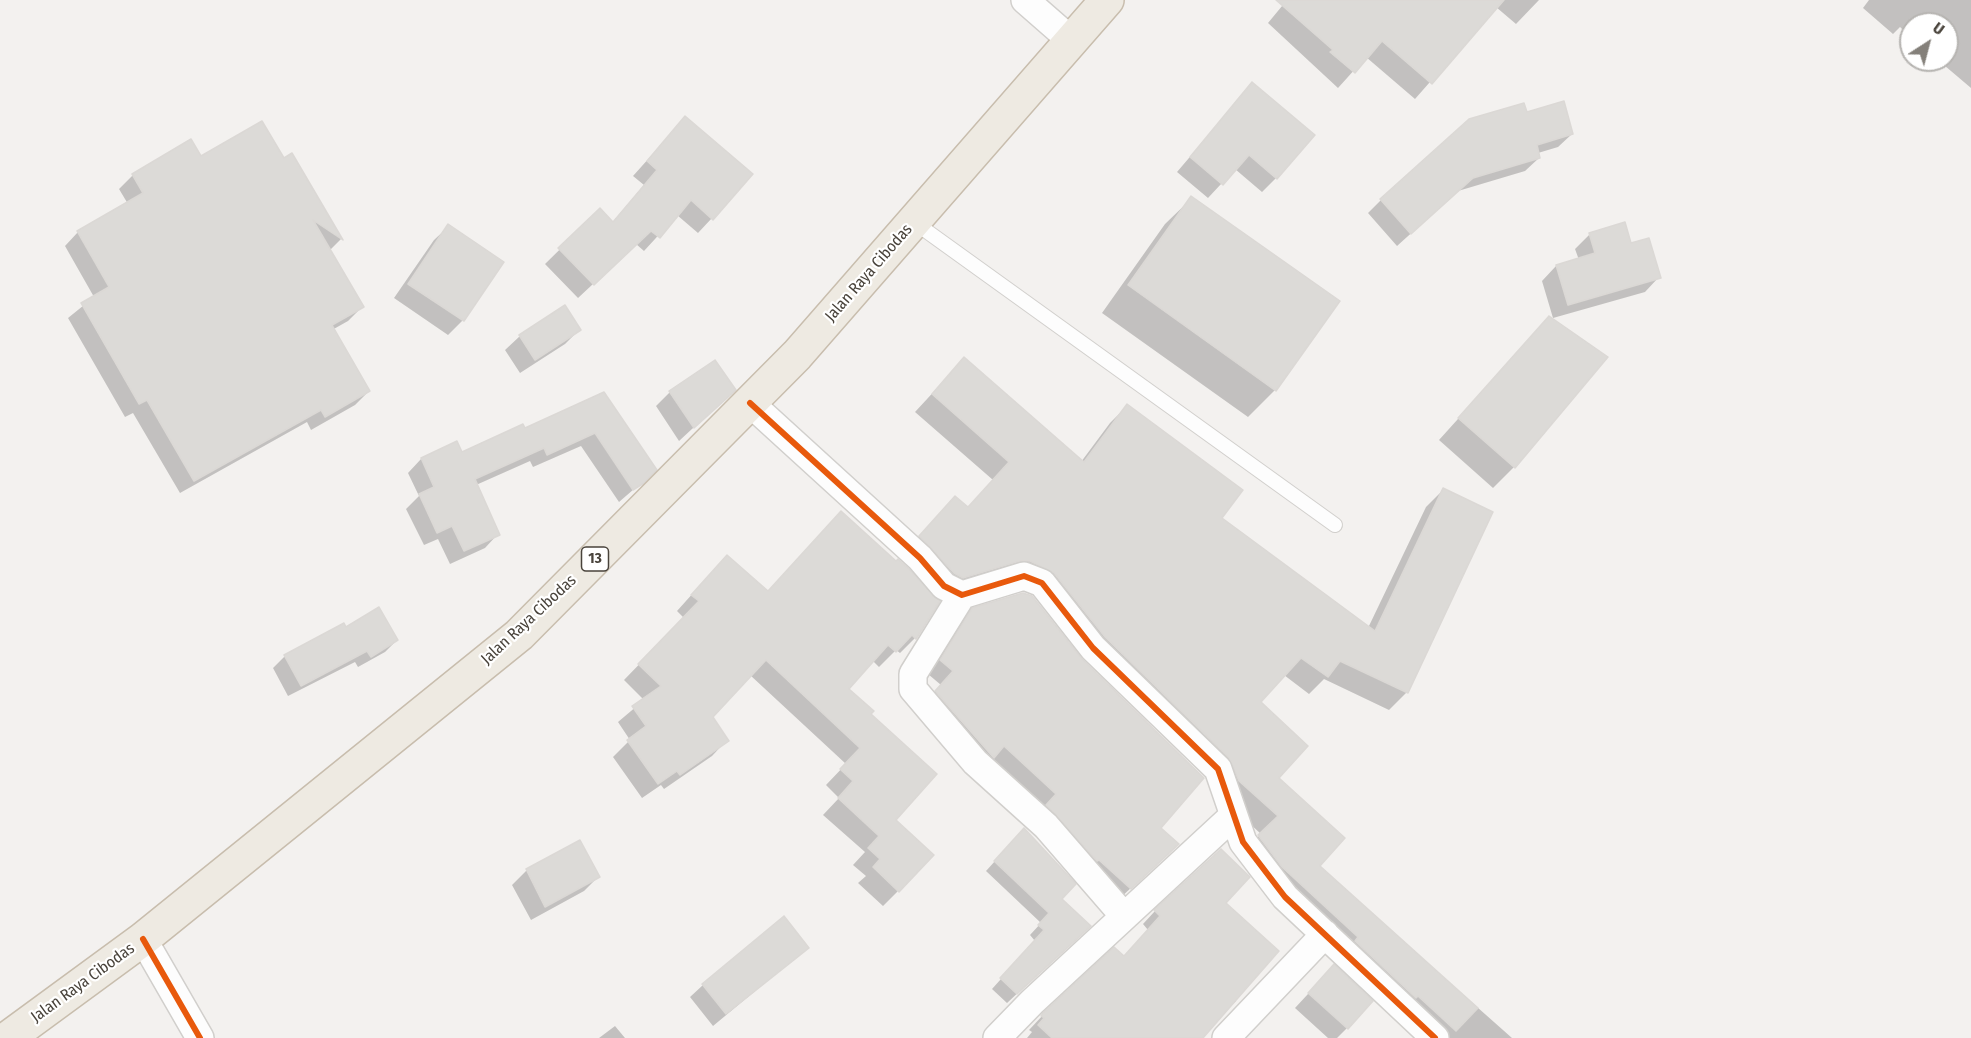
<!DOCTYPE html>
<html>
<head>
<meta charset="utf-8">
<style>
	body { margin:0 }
	#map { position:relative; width:1971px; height:1038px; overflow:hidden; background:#f3f1ef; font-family:"Fira Sans Condensed",sans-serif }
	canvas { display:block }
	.north { position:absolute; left:1899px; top:12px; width:60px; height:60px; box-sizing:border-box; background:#fff; border:2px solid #b6b4b1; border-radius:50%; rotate:36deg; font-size:16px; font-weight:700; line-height:24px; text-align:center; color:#49433b }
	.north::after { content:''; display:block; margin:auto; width:21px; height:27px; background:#84807a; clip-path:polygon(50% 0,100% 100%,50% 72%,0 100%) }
</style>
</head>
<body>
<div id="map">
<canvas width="1971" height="1038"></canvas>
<div class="north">U</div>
</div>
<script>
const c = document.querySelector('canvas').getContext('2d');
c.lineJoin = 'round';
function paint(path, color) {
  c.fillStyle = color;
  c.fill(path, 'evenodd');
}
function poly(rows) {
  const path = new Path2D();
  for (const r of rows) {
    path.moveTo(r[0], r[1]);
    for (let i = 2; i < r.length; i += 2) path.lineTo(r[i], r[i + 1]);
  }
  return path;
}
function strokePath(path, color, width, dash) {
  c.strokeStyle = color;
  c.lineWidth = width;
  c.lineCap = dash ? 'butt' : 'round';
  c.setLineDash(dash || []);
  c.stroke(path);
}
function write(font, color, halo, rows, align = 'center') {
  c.font = font + ' "Fira Sans Condensed",sans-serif';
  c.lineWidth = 4.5;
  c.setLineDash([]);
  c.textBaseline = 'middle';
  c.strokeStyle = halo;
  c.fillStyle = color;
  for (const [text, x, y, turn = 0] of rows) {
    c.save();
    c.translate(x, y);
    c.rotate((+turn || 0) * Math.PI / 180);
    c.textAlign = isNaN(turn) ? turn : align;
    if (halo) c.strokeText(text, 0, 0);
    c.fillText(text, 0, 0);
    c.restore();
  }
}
paint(poly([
	[1287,0,1539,0,1516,24,1496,7,1415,99,1366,57,1338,88,1268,23],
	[1869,0,1971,0,1971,88,1938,60,1947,60,1947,24,1911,24,1911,37,1900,27,1893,34,1863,8],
	[1252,84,1276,178,1262,192,1235,169,1208,198,1177,172],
	[1526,114,1572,134,1558,147,1538,153,1539,158,1525,171,1458,191,1397,246,1368,213,1381,200],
	[685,118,712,218,698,233,677,215,644,251,636,244,578,298,545,264,600,210,612,223,644,185,633,176],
	[292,155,341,239,329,251,362,307,348,321,332,330,369,391,355,405,311,430,307,422,180,493,133,413,125,417,68,318,94,297,65,246,78,232,128,204,119,189,133,175,201,158,283,160],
	[1192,198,1275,390,1248,417,1102,313,1165,224],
	[449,226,498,269,463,320,448,335,394,298,434,240],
	[1590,234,1630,245,1659,277,1645,292,1553,318,1542,281,1556,266,1579,260,1575,249],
	[1549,318,1605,357,1514,467,1493,488,1439,440],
	[579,330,565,344,520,373,505,350,520,336],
	[964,359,1081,462,1110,423,1127,406,1220,518,1368,628,1426,507,1443,490,1407,692,1389,710,1324,679,1309,694,1284,675,1259,702,1277,779,1318,866,1512,1038,1427,1038,1241,854,1261,834,1222,798,1212,775,1036,590,1012,578,945,595,903,554,938,515,967,509,993,480,915,412],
	[670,392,719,404,679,441,656,406],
	[603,393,641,483,619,502,581,446,533,467,530,461,476,485,498,534,485,548,450,564,438,539,424,545,406,509,419,496,408,473,421,459,456,443,461,454,524,430],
	[826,529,915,638,900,653,896,650,879,667,872,660,847,689,869,714,894,820,898,891,883,906,858,883,866,876,853,865,865,852,823,815,839,798,826,785,846,764,750,675,711,717,727,740,712,756,664,789,661,785,642,798,613,757,630,740,618,722,644,700,624,680,684,618,677,611,712,572,767,593],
	[973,610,1158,828,1164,857,1117,901,923,705,941,685,928,674,959,623],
	[346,629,397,640,385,652,358,667,355,662,288,696,273,668,285,656],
	[1015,839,1060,899,1080,935,1007,1003,992,989,1035,941,1030,935,1041,923,986,871],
	[579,842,598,877,584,891,531,920,512,885,526,871],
	[1224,903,1236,1001,1216,1022,1182,1038,1027,1038,1032,1032,1029,1030,1044,1014,1123,957,1148,930,1143,924,1155,911],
	[807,948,713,1026,690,997,703,985],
	[1320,981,1347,1028,1337,1038,1328,1038,1295,1008],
	[615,1026,625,1038,599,1038]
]), '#0003');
const building = poly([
	[1276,0,1504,0,1432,84,1382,41,1355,73,1330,52,1333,50,1276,0],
	[1252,82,1315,135,1277,179,1249,155,1223,185,1190,157,1252,82],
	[1564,101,1573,134,1537,145,1540,158,1473,178,1411,234,1380,199,1469,119,1524,103,1527,112,1564,101],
	[685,116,753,174,713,220,691,200,660,238,651,231,594,285,558,248,600,208,613,222,657,170,647,161,685,116],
	[262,121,284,158,292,153,343,240,313,220,364,307,332,325,370,391,325,417,321,410,194,481,147,400,139,404,81,303,109,287,77,231,143,193,132,174,191,139,201,156,262,121],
	[1191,196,1340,301,1276,391,1128,285,1191,196],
	[1625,222,1631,243,1649,238,1661,278,1568,305,1556,265,1595,253,1589,233,1625,222],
	[448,224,504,262,464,321,408,284,448,224],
	[565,305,581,330,535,360,519,335,565,305],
	[1549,316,1608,357,1515,468,1458,418,1549,316],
	[964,357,1084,462,1127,404,1243,490,1222,518,1375,631,1443,488,1493,512,1408,693,1340,661,1328,677,1301,658,1261,702,1308,746,1279,778,1345,838,1320,866,1478,1008,1456,1031,1418,996,1416,998,1355,941,1358,937,1282,867,1258,835,1278,816,1239,781,1229,758,1105,637,1054,573,1030,561,1020,561,963,578,954,573,919,536,955,496,968,507,1009,462,932,394,964,357],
	[715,360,736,390,694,428,669,391,715,360],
	[604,392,657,470,644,483,633,490,595,433,547,455,544,448,475,479,500,535,464,551,452,526,437,533,419,494,434,487,421,458,457,441,462,452,523,424,525,428,604,392],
	[841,511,896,561,898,559,909,569,940,601,916,639,912,635,896,652,888,645,849,689,874,711,871,714,937,774,896,820,934,855,899,892,873,867,880,859,868,848,879,836,838,798,853,781,840,769,860,748,766,660,713,717,729,741,680,775,677,771,658,784,627,740,646,726,632,706,661,686,638,664,699,601,691,595,727,555,768,591,841,511],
	[1023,593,1032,596,1082,659,1204,778,1161,828,1179,844,1131,889,1099,860,1097,861,1046,805,1056,794,1004,746,994,758,935,691,953,671,940,660,972,608,1023,593],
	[379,607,398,640,371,657,367,651,301,686,284,655,344,623,346,627,379,607],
	[1024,828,1076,884,1062,899,1091,926,1017,994,1000,978,1044,930,1038,925,1049,913,994,861,1024,828],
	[580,840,600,877,545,907,526,869,580,840],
	[1221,849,1250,877,1226,903,1279,951,1203,1038,1052,1038,1038,1025,1044,1018,1041,1016,1043,1013,1114,947,1124,956,1160,916,1154,910,1221,849],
	[784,916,809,948,726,1014,702,984,784,916],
	[1334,964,1373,1001,1348,1029,1308,993,1334,964]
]);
paint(building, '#dcdad7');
strokePath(building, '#dbd8d5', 1.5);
const service = poly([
	[914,222,1335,525]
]);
const minor = poly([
	[1025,0,1073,42],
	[750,403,920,558,944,586,962,595,1024,576,1042,583,1093,648,1218,769,1243,842,1285,897,1435,1038],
	[962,595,913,674,913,689,975,762,1046,826,1124,916],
	[143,939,200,1038],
	[997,1038,1032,1002,1233,816],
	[1226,1038,1325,934]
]);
const trunk = poly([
	[8,1038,143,939,519,635,797,355,1107,0]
]);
strokePath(service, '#d1cfcc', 16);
strokePath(minor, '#d1cfcc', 30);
strokePath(trunk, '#c8bdad', 36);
strokePath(service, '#fdfdfd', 14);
strokePath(minor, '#fdfdfd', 27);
strokePath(trunk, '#eeeae2', 33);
strokePath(poly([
	[750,403,920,558,944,586,962,595,1024,576,1042,583,1093,648,1218,769,1243,842,1285,897,1435,1038],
	[143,939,200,1038]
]), '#e8590c', 6);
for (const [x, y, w] of [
	[595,559,27]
]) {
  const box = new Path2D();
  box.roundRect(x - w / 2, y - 12, w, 24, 4.5);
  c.fillStyle = '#fff';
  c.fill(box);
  strokePath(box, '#49433b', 1.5);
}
write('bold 15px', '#49433b', null, [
	["13",595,559]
]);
write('16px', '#49433b', '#fff', [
	["Jalan Raya Cibodas",869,273,-49],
	["Jalan Raya Cibodas",529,620,-43],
	["Jalan Raya Cibodas",83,983,-36]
]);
</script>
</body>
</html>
